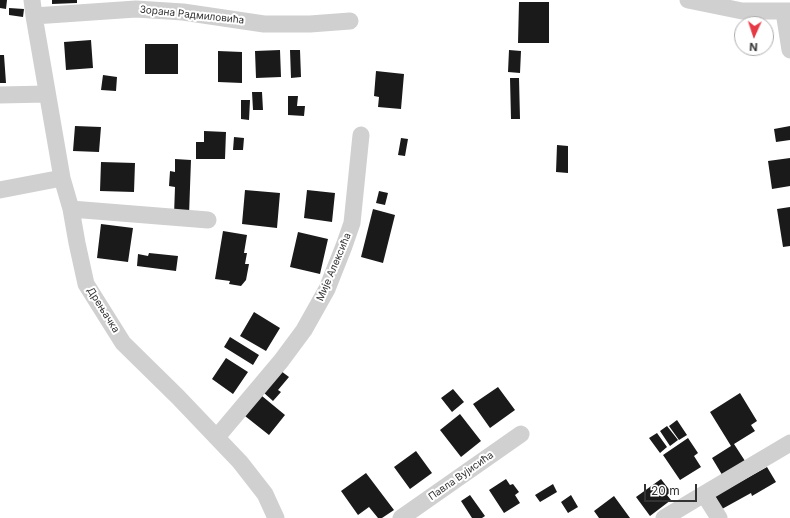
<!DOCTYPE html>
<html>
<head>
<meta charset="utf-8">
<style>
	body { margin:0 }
	#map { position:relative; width:790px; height:518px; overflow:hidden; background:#fff; font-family:Inter,sans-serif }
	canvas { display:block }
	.north { position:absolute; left:734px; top:16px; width:40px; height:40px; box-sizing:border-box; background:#fff; border:1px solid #adadad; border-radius:50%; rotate:183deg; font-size:11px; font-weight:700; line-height:16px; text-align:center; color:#333 }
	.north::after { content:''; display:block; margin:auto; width:14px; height:18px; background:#e63946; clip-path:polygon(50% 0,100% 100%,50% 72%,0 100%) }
	.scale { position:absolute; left:644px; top:484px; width:53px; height:18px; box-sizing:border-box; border:2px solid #333; border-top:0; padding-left:5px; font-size:12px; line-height:14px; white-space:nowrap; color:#333; -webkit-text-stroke:3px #fff; paint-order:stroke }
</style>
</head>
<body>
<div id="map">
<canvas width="790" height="518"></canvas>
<div class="north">N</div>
<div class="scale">20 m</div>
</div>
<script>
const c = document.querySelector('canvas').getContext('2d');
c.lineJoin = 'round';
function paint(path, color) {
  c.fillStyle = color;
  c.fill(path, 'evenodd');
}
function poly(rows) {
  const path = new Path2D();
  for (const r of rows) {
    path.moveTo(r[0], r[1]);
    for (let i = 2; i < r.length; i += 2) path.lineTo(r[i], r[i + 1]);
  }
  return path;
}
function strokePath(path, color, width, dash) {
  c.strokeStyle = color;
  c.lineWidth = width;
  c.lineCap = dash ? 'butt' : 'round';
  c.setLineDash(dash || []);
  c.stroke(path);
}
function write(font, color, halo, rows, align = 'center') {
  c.font = font + ' Inter,sans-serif';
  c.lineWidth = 4;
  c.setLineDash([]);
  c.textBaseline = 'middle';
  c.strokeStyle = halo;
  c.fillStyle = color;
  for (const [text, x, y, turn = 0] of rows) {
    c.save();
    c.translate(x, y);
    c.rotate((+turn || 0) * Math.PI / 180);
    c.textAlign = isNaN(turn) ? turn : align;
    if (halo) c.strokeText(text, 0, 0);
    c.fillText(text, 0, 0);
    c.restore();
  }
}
paint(poly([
	[0,0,7,0,6,9,0,8],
	[52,0,77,0,77,3,52,4],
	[519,2,549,2,549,43,518,43],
	[9,8,24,9,23,17,9,15],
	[91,40,93,68,66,70,64,42],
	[145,44,178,44,178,74,145,74],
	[280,50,281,77,256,78,255,51],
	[290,50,300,50,301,77,291,78],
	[509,50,521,51,520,73,508,72],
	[218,51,242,52,242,83,218,82],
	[0,55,4,55,6,83,0,83],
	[376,71,404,74,401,109,378,107,379,97,374,96],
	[103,75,117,77,116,91,101,90],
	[510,78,519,78,520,119,511,119],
	[252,92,262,92,263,110,253,110],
	[288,96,298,96,297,106,305,106,304,116,288,115],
	[241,100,250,100,249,120,241,119],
	[75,126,101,127,99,152,73,151],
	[790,126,790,140,776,142,774,129],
	[204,131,226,132,225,159,196,159,196,142,204,142],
	[234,137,244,138,243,150,233,150],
	[401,138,408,139,405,156,398,155],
	[557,145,568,146,568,173,556,172],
	[790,158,790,186,772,189,768,161],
	[175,159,191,160,189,215,174,215,175,187,169,186,170,171,175,172],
	[101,162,135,163,134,192,100,191],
	[245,190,280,193,277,228,242,224],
	[307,190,335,193,332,222,304,218],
	[379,191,388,193,385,205,376,203],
	[790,207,790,246,783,247,777,209],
	[373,209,395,215,383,263,361,257],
	[101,224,133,228,128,262,97,258],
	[223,231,247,235,244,253,247,253,245,264,249,264,246,280,241,286,229,284,230,281,215,279],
	[298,232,328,239,320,274,290,267],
	[149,253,178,256,176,271,137,266,138,254,148,256],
	[254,312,280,328,266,351,240,336],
	[230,337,259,355,253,365,224,347],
	[226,358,248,372,233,394,212,379],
	[281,371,289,377,278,390,281,392,273,401,263,392],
	[498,387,515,410,490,428,473,404],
	[453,389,464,402,452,412,441,398],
	[740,393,757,421,751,425,755,431,734,444,747,464,724,478,712,458,731,446,710,412],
	[262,396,285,415,269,435,245,416],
	[460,414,481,441,461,457,440,430],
	[677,420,687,435,679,440,669,426],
	[667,426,678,440,670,446,660,431],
	[657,433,667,447,660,453,649,438],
	[688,438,698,453,694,456,701,467,680,480,663,455],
	[416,451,432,473,410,489,394,467],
	[767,467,776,482,752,496,751,493,722,509,715,496],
	[366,473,394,510,382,518,378,518,369,507,358,515,341,491],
	[506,479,510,485,513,484,519,492,515,495,520,503,504,513,489,490],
	[661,479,671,492,667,495,671,500,650,516,636,497],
	[553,484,557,492,540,502,535,495],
	[470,495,485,516,482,518,472,518,461,501],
	[571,495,578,507,568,513,561,502],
	[614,496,630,518,599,518,594,511]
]), '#1a1a1a');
strokePath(poly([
	[32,0,34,16,62,178,71,209,77,243,86,284,123,343,178,397,240,462,265,494,276,518],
	[688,0,742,11,790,11],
	[784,12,790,50],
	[34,16,136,9,183,12,264,24,310,24,350,21],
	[0,95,47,94],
	[0,190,62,178],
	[71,209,208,220],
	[217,437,281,361,304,330,327,289,344,246,352,223,361,135],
	[704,494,790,443],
	[401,518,521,434],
	[664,518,704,494,719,518]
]), '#d0d0d0', 17);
write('10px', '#333', '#fff', [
	["Зорана Радмиловића",192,15,6],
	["Мије Алексића",334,267,-67],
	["Дрењачка",103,310,58],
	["Павла Вујисића",461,476,-35]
]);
</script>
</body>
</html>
